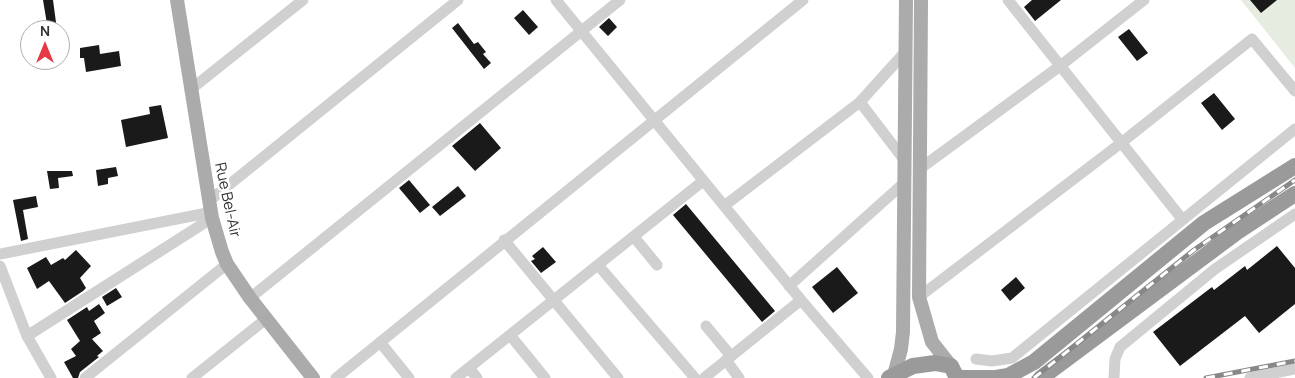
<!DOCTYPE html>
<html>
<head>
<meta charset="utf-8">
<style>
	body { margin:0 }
	#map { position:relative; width:1295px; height:378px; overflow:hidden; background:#fff; font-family:Manrope,sans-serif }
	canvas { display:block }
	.north { position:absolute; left:20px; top:20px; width:50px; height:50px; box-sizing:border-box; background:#fff; border:1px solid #adadad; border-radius:50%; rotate:0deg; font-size:14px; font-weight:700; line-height:20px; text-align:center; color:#333 }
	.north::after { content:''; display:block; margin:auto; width:18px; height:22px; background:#e63946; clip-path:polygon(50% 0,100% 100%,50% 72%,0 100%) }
</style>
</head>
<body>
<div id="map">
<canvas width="1295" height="378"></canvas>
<div class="north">N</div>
</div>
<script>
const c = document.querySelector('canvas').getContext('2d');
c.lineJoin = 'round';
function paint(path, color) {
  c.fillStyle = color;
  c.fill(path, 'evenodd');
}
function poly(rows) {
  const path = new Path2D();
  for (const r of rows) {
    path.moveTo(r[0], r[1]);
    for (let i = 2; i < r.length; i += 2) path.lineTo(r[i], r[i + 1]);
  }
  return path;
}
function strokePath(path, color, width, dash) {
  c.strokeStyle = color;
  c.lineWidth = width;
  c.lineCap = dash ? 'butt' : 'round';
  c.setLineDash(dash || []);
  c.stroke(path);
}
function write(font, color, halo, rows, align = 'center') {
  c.font = font + ' Manrope,sans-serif';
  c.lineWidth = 5;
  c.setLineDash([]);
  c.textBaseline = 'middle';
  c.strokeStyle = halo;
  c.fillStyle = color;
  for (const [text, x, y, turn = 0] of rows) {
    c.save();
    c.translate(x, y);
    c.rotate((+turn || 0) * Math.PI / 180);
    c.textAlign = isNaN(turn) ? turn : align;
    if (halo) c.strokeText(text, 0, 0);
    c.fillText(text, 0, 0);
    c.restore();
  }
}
paint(poly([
	[1241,0,1295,0,1295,68]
]), '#e6ecdf');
paint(poly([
	[43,0,53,0,57,30,48,30],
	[1032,0,1061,0,1035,21,1024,7],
	[1250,0,1277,0,1261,13],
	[523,10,538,27,529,35,514,18],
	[609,18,617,27,608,36,599,27],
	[458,23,474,44,478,42,486,52,483,54,491,63,484,69,452,28],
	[1129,29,1148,53,1137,61,1118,37],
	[99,45,100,54,119,51,121,66,86,72,84,58,80,58,80,48],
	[1214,93,1235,119,1222,130,1201,103],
	[161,105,168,138,126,147,121,120,150,114,149,107],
	[480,123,501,148,475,171,452,146],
	[116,167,118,176,108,178,108,184,98,186,96,170],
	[47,171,72,171,73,176,58,178,59,188,50,189],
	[409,180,430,205,420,213,399,188],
	[458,186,466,196,440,216,432,207],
	[36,196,38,207,23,210,28,239,21,241,13,200],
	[686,204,775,311,762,322,673,215],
	[1277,246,1295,268,1295,304,1259,333,1245,316,1180,366,1153,332,1212,287,1214,290,1245,266,1247,270],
	[543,247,556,262,541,273,531,261,535,259,532,256],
	[76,250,91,266,80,278,86,288,83,291,65,303,49,281,37,289,27,268,46,257,51,265,63,258,65,260],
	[837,267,858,293,833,313,812,287],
	[1016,277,1025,288,1010,301,1001,290],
	[116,288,122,297,107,306,102,297],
	[99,304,105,313,94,321,101,333,92,339,103,351,97,356,99,357,80,372,78,378,73,378,64,362,76,356,71,349,80,341,67,320,87,307,89,311]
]), '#1a1a1a');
strokePath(poly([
	[556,0,801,300,868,378],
	[1008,0,1182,219],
	[190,90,303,0],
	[860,102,905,161],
	[921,168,1060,66,1144,0],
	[209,201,458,0],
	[724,206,860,102,906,51],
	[634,237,657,265],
	[504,240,618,378],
	[0,254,212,212],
	[598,265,695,378],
	[0,266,27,336,51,378],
	[789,286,905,182],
	[919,297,1121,143,1252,39,1295,91],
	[250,298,620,0],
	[706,326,731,356],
	[510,335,545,378],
	[27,336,212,218],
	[380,342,409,378],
	[976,359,992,361,1012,358,1295,129],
	[726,360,739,378],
	[469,368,477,378],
	[85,378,227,264],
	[192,378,266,319],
	[336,378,803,0],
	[456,378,703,181],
	[704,378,801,300],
	[1114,378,1115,359,1120,347,1215,269,1295,214],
	[1250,378,1295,369]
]), '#d0d0d0', 11);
strokePath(poly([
	[177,0,212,218,222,252,227,264,250,298,313,378],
	[921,0,919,297,932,342,951,366],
	[894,375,901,349,903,332,906,0]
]), '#ababab', 14);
strokePath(poly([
	[889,378,913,366,935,363,951,366,957,378,992,378],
	[996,378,1008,376,1034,362,1204,223,1295,166],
	[1041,378,1237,232,1295,194]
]), '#9a9a9a', 16);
const rail = poly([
	[1034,378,1194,250,1295,180],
	[1206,378,1295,361]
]);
strokePath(rail, '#888', 5);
strokePath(rail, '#fff', 3, [9]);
write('15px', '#333', '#fff', [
	["Rue Bel-Air",227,200,78]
]);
</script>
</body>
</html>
